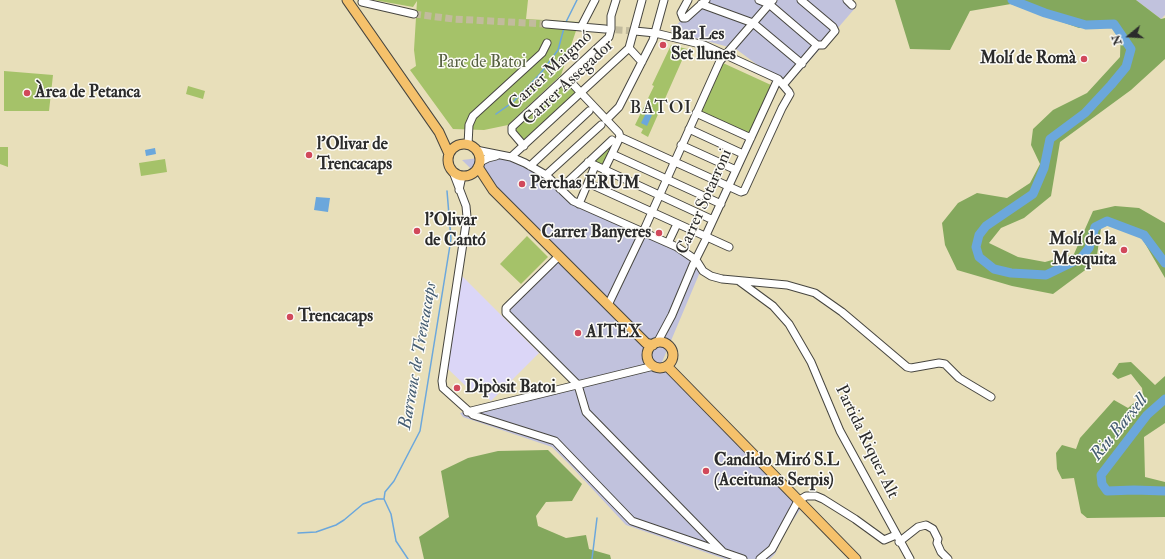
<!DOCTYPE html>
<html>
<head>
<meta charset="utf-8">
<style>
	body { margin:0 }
	#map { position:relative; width:1165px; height:559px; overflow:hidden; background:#e8dfba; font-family:"IM FELL Double Pica",serif }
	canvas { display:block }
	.north { position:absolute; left:1109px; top:16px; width:40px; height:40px; -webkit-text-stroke:3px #fdfcf7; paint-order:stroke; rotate:252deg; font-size:11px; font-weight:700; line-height:16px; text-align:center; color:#2b2b2b }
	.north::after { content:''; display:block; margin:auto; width:14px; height:18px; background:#2b2b2b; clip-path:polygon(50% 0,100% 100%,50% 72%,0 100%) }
</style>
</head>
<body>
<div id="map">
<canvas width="1165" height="559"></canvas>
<div class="north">N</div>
</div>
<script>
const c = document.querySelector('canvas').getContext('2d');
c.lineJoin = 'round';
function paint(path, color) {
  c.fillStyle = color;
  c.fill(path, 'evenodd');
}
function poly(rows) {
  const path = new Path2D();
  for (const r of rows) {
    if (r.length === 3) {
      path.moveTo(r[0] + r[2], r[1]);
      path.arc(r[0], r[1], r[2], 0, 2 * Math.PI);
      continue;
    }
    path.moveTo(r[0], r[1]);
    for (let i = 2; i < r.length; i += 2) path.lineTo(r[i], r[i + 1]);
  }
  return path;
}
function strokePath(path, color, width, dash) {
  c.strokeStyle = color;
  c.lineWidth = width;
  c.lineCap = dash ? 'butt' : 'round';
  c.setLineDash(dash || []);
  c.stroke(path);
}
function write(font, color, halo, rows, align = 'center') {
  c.font = font + ' "IM FELL Double Pica",serif';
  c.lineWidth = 3;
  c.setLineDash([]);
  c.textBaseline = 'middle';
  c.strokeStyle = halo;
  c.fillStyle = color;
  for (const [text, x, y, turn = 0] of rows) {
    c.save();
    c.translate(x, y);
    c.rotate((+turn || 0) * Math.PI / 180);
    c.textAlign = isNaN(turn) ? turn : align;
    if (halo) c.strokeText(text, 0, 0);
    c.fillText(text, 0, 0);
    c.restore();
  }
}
paint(poly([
	[462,276,539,353,491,401,478,388,473,393,447,368]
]), '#dbd6f7');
paint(poly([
	[703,0,848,0,856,7,787,87,736,49,670,31],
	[1136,0,1165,0,1165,15,1161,19],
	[505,155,546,175,571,199,690,254,700,272,662,362,802,507,786,530,775,554,770,559,725,559,626,525,571,466,552,447,463,417,460,413,577,385,504,310,559,256,462,160]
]), '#c1c2dd');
paint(poly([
	[374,0,528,0,526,19,579,22,561,75,508,125,484,130,453,129,410,70,416,66,414,50,417,1,413,7],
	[671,45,687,49,648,137,641,133,643,129,635,125,654,86,652,85],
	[723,63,771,85,750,134,700,113,721,64],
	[4,71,53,75,49,111,4,111],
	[566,80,576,91,576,94,523,142,514,129],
	[188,86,205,91,203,99,186,94],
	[611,144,603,165,601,166,595,163,595,160],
	[0,147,8,147,8,167,0,164],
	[165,159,167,172,141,176,139,163],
	[527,236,548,257,521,284,500,264]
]), '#a5c269');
paint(poly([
	[895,0,1136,0,1161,19,1165,18,1165,59,1131,90,1060,142,1051,196,1024,218,1001,228,989,243,1018,257,1045,262,1074,254,1093,211,1115,206,1139,208,1165,223,1165,278,1143,240,1117,222,1101,228,1096,262,1053,294,1012,286,957,270,945,245,942,223,958,203,977,193,1007,198,1030,183,1040,164,1031,145,1033,129,1053,110,1087,93,1120,57,1121,28,1079,28,1011,4,970,11,950,50,910,49],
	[1131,362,1155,385,1165,376,1165,423,1144,437,1145,477,1165,482,1165,517,1087,518,1081,513,1074,478,1062,479,1057,469,1056,453,1062,445,1076,449,1080,438,1114,400,1128,408,1143,395,1142,388,1131,374,1118,379,1112,374,1119,363],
	[548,450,582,484,572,501,546,502,536,516,538,526,566,538,586,535,589,549,610,555,611,559,424,559,419,537,449,517,441,471,468,458,498,451]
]), '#84a85d');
paint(poly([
	[646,113,652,115,647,126,641,123],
	[155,148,156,154,146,156,145,150],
	[316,197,330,198,328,212,314,210]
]), '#6ba7dc');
strokePath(poly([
	[566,22,577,0],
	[496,114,513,102,540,74,558,50,564,28],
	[298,533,316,532,336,525,344,520,363,504,377,499,384,499],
	[408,559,396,541,391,514,384,499,385,492,394,481,420,431,451,239,447,191],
	[592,559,597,518]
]), '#6ba7dc', 1.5);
strokePath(poly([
	[1012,0,1045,13,1086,25,1114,24,1131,49,1126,67,1111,85,1085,113,1050,139,1044,168,1033,194,986,226,979,235,976,247,979,257,994,269,1011,273,1046,275,1081,258,1089,248,1095,227,1107,221,1144,235,1165,263],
	[1165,399,1147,415,1101,475,1102,484,1107,491,1134,490,1165,491]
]), '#6ba7dc', 9);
strokePath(poly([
	[414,14,453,19,546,24],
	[605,29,635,31]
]), '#c2bb9d', 7, [7, 3.5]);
const minor = poly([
	[688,0,681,13,683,18,686,18,706,0],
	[759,0,769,4,817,45],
	[847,0,852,5],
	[362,2,414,14],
	[701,4,753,23,802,64],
	[546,24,605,29],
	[581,27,595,0],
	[635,31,655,33,704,45,778,79,789,92],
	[629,48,642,62],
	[566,77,619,133,620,137,741,192,744,191,782,108,790,94],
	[783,85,817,45,823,45,835,31,833,27,801,0],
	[696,113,751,138],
	[606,120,619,107,653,40,664,0],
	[689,129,743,154],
	[468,145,469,125,473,116,542,53,547,43],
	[681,145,736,170],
	[524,146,512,132,512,127,609,37,611,29,611,16,616,0],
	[476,150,511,157,525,163,546,175,573,201,677,247,696,260,703,271,711,276,722,279,787,285,815,293,842,312,907,367,911,368,939,363,945,364,959,378,991,397],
	[612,154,721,204],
	[511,157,629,48,642,0],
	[480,162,488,158,496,156],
	[588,162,713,220],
	[530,166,589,111],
	[604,170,620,137],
	[453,172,466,206,467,217,442,381,443,388,473,415,555,441,632,521,743,559],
	[546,175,601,125],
	[588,183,729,247],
	[560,189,612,140],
	[459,190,462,176],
	[579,204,595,166],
	[668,243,677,224],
	[559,256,506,308,506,313,578,385,586,412,722,551],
	[739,281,773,306,789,324,811,362,840,431,910,559],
	[608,305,643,232,720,61,773,0],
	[657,343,672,315,693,265,707,237,707,233,778,79],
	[467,412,654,366],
	[899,542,918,527,926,525,933,529,938,539,937,543,941,552,948,559],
	[760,559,772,549,798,501,806,496,816,496,823,499,855,519,884,540,896,535]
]);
const major = poly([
	[347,0,439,132,449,154],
	[464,160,16],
	[478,167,493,190,646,343,653,345],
	[660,355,13],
	[667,366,856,559]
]);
strokePath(minor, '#474640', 9);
strokePath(major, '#474640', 11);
strokePath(minor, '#fff', 7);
strokePath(major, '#f5c16b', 9);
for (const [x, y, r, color] of [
	[663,45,4,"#d1495b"],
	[1084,59,4,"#d1495b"],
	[27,93,4,"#d1495b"],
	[309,155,4,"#d1495b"],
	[522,184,4,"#d1495b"],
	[417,231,4,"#d1495b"],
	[659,233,4,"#d1495b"],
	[1124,250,4,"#d1495b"],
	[290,317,4,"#d1495b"],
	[578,333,4,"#d1495b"],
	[457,388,4,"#d1495b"],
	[706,471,4,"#d1495b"]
]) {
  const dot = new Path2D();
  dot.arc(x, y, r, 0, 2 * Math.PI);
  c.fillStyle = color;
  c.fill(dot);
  strokePath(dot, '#fdfcf7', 1.5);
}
write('bold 17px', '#2b2b2b', '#fdfcf7', [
	["Bar Les",671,35],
	["Set llunes",671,55],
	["Molí de Romà",1076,59,"right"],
	["Àrea de Petanca",35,93],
	["l'Olivar de",317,145],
	["Trencacaps",317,165],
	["Perchas ERUM",530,184],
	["l'Olivar",425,221],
	["de Cantó",425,241],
	["Carrer Banyeres",651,233,"right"],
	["Molí de la",1116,240,"right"],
	["Mesquita",1116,260,"right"],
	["Trencacaps",298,317],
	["AITEX",586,333],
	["Dipòsit Batoi",465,388],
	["Candido Miró S.L",714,461],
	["(Aceitunas Serpis)",714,481]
], 'left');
write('17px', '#566041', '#fdfcf7', [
	["Parc de Batoi",482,63]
]);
write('17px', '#2b2b2b', '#fdfcf7', [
	["Carrer Maigmó",551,71,-43],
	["Carrer Assegador",569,83,-43],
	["Carrer Sotarroni",705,202,-66],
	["Partida Riquer Alt",866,442,64]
]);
c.letterSpacing = '1px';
write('18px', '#2b2b2b', '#fdfcf7', [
	["BATOI",661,109]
]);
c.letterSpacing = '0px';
write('italic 18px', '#455d72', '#fdfcf7', [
	["Barranc de Trencacaps",419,356,-80],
	["Riu Barxell",1120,428,-51]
]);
</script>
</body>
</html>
